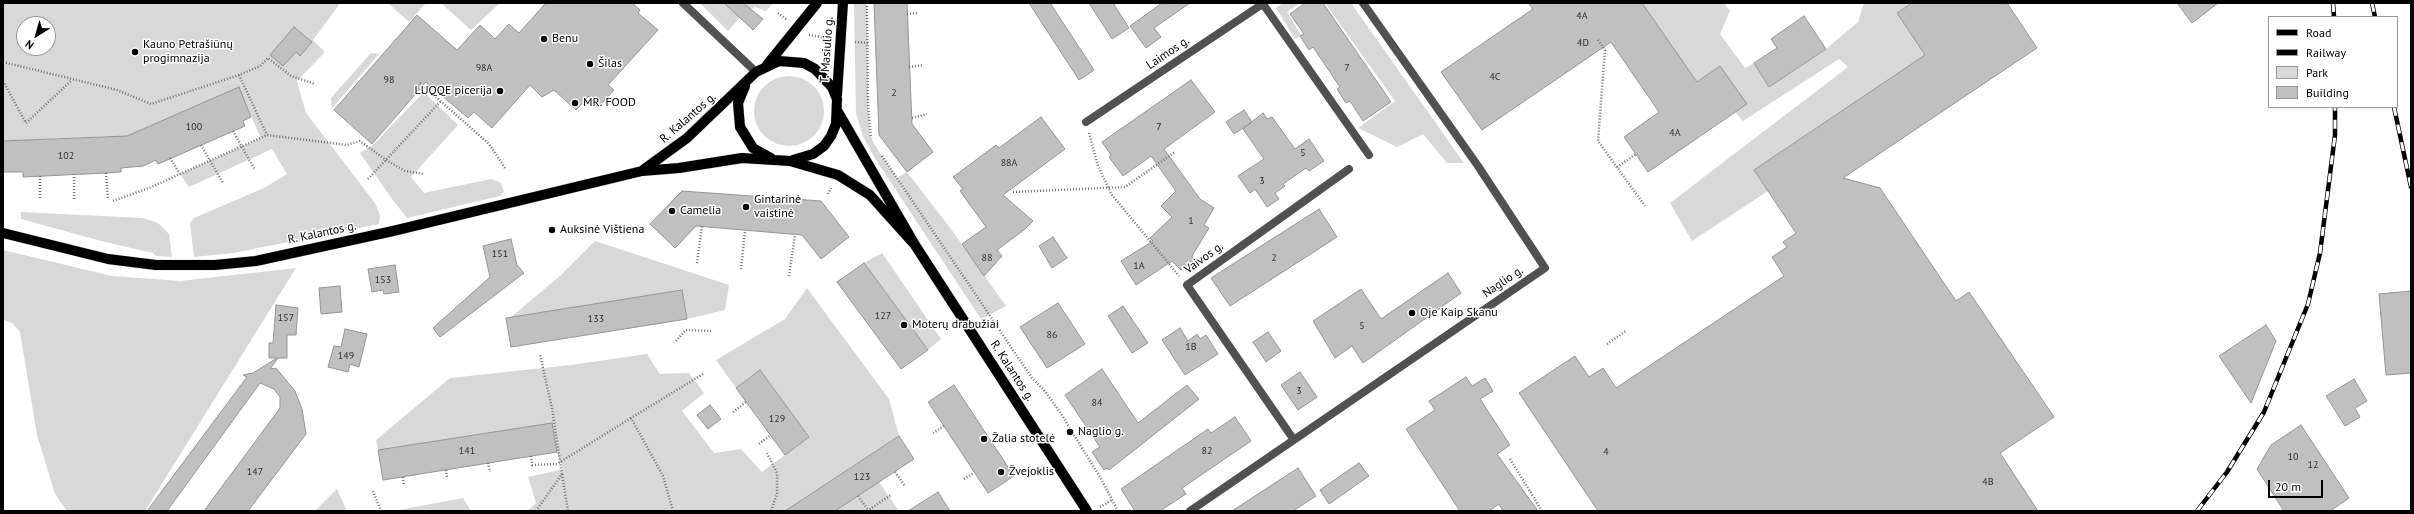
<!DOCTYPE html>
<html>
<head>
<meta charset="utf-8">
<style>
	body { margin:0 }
	#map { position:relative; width:2414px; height:514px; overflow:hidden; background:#fff; font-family:"PT Sans",sans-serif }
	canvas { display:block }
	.frame { position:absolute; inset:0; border:4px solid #000; pointer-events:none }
	.legend { position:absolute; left:2268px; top:16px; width:130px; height:92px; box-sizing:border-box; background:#fff; border:1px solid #999; margin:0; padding:5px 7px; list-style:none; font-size:12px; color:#000 }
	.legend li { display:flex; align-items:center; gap:8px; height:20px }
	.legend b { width:20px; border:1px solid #999 }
	.north { position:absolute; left:16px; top:16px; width:40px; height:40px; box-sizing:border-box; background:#fff; border:1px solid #999; border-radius:50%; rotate:217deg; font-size:11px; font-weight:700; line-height:16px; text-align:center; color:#000 }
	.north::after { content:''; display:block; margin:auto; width:14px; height:18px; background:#000; clip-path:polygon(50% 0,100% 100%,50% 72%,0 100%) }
	.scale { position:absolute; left:2268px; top:480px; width:55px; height:18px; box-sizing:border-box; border:2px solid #000; border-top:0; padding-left:5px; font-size:12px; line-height:14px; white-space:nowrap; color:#000; -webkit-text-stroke:3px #fff; paint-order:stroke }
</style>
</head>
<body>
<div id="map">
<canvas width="2414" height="514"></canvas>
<div class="frame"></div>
<ul class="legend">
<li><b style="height:5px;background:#000"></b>Road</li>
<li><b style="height:5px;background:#000"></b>Railway</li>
<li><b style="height:11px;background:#d8d8d8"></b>Park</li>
<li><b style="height:11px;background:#c0c0c0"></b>Building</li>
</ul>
<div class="north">N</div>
<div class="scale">20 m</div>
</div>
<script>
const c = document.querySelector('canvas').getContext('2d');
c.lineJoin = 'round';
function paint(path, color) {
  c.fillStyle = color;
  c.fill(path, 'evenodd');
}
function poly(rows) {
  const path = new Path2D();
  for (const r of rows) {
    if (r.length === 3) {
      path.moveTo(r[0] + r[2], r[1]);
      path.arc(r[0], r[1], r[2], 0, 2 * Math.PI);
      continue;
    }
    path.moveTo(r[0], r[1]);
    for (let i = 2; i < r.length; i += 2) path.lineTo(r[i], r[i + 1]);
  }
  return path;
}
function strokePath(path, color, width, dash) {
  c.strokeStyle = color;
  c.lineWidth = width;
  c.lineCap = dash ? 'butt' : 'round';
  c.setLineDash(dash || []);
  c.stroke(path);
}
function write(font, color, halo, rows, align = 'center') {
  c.font = font + ' "PT Sans",sans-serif';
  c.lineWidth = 3;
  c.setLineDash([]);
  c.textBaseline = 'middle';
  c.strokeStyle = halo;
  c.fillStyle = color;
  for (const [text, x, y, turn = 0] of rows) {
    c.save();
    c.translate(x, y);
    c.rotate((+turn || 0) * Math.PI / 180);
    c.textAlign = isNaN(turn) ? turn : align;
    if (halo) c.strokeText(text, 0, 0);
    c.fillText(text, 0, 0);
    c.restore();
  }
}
paint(poly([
	[3,3,336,3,339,5,313,40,325,52,297,81,300,92,306,113,375,203,380,215,379,224,233,253,194,257,190,223,194,218,264,188,287,174,272,149,189,187,180,174,261,138,238,88,142,129,128,140,117,136,24,140,3,144],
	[24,24,48,24,48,48,24,48],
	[388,3,426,3,409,22],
	[441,3,500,3,471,30],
	[700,3,724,3,735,13,745,3,773,3,766,11,755,7,745,12,728,31],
	[854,3,867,3,868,105,870,135,874,144,897,178,907,172,951,229,1006,306,981,319,874,157,863,136,856,113],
	[1283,3,1300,3,1287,12,1301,35,1295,39,1276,8],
	[1325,3,1351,3,1464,163,1447,163,1423,134,1397,147,1358,128,1395,101],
	[1642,3,1724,3,1730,11,1720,34,1745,68,1754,63,1769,87,1826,49,1858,22,1864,3,1912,3,1925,55,1754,170,1768,191,1692,241,1670,203,1848,67,1839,59,1743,121,1735,112,1720,66,1697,82],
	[371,53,379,54,332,108,331,98],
	[789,111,35],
	[424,92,458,125,411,177,424,193,491,179,501,183,504,192,500,196,407,218,392,199,360,153,372,146],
	[21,212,143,218,158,223,169,234,172,257,156,256,153,253,105,242,21,219],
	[595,241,729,285,725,310,687,319,682,290,510,318,561,275],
	[3,250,112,276,180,281,296,268,145,511,67,511,55,494,37,435,20,332,12,323,3,320],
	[882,253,941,339,928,350,864,263],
	[807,288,889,399,899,436,789,508,791,511,527,511,536,503,528,477,563,469,557,452,552,423,378,450,376,440,450,378,571,365,647,354,660,374,689,373,704,393,682,411,714,453,741,449,762,472,809,437,760,370,736,388,716,360,785,319],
	[879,482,899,511,835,511,858,496],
	[337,489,347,511,315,511],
	[463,498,471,511,394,511]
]), '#d8d8d8');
const building = poly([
	[546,3,632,3,640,10,638,13,658,30,608,85,614,90,599,106,589,96,576,110,554,90,542,97,530,85,492,128,474,112,468,118,426,82,372,144,334,110,417,15,457,50,480,25,495,39,509,24,519,33,546,3],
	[724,3,743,3,763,19,753,30,724,3],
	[874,3,907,3,912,124,933,152,907,172,879,135,874,3],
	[1029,3,1050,3,1094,70,1079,80,1029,3],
	[1089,3,1113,3,1129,28,1112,39,1089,3],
	[1162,3,1190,3,1154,28,1161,37,1146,48,1130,26,1162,3],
	[1305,3,1323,3,1391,102,1363,121,1350,101,1346,103,1337,89,1340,87,1313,47,1309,50,1300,36,1304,34,1290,14,1305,3],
	[1528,3,1642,3,1697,82,1720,66,1747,104,1648,172,1624,137,1659,112,1611,42,1482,130,1441,72,1533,9,1528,3],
	[1912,3,2007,3,2037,48,1843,178,1880,188,1956,301,1969,292,2054,417,2000,453,2038,511,1598,511,1519,393,1575,356,1589,377,1603,368,1616,388,1784,276,1772,257,1787,247,1783,242,1796,233,1754,170,1925,55,1897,13,1912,3],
	[2177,3,2218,3,2192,23,2177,3],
	[1804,16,1826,49,1769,87,1754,63,1777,48,1771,39,1804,16],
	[294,27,312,42,300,56,296,52,283,66,270,55,294,27],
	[1191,80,1215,112,1164,149,1200,199,1214,208,1204,225,1209,228,1192,256,1194,260,1181,270,1172,261,1136,285,1121,261,1153,241,1150,238,1172,217,1161,206,1176,191,1151,156,1123,176,1109,157,1111,155,1102,142,1191,80],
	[239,87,251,117,243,121,245,126,158,164,156,160,143,166,121,168,121,172,106,173,23,177,23,172,3,172,3,141,127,136,239,87],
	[1244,110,1252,122,1234,134,1226,122,1244,110],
	[1263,113,1267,119,1272,117,1295,149,1309,139,1324,161,1309,171,1306,168,1283,184,1285,186,1275,193,1279,199,1267,207,1255,189,1250,193,1238,176,1264,159,1243,129,1263,113],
	[1041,117,1065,149,1003,195,1033,221,1024,230,997,250,1002,256,984,276,962,244,986,227,960,191,963,189,953,177,996,145,999,148,1041,117],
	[682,191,821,201,849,237,821,259,802,235,696,226,675,248,650,224,682,191],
	[1319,209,1337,237,1230,306,1211,278,1319,209],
	[1053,237,1067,258,1052,268,1039,246,1053,237],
	[511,239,517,265,524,273,440,337,433,328,490,277,483,246,511,239],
	[864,263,928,350,901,369,837,282,864,263],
	[395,265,399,292,384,294,383,290,372,292,368,269,395,265],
	[1448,273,1461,293,1363,363,1352,346,1335,358,1313,321,1361,289,1381,319,1448,273],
	[340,286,342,312,321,314,319,288,340,286],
	[682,290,687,319,511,347,506,318,682,290],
	[2411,291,2411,373,2386,375,2379,294,2411,291],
	[1058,303,1085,344,1047,368,1020,327,1058,303],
	[276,305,298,308,296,335,287,335,287,358,278,358,270,369,276,368,295,391,302,409,306,434,248,511,204,511,280,408,280,397,274,389,260,383,167,511,147,511,247,377,243,375,253,373,277,358,269,358,269,343,273,343,276,305],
	[1123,306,1148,343,1132,353,1108,316,1123,306],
	[2266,325,2276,341,2251,403,2219,356,2266,325],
	[1180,328,1188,341,1197,334,1200,339,1206,335,1218,354,1185,375,1162,340,1180,328],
	[345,329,367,334,359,367,350,364,348,372,328,367,334,346,341,347,345,329],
	[1268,332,1281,351,1266,362,1253,342,1268,332],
	[1102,369,1138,423,1187,385,1199,399,1109,470,1107,468,1104,470,1092,452,1100,447,1065,395,1102,369],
	[760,370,809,437,785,455,736,388,760,370],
	[1300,372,1317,397,1298,410,1281,385,1300,372],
	[1466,377,1472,386,1485,378,1493,391,1480,399,1510,445,1497,454,1538,511,1503,511,1499,504,1489,511,1460,511,1406,429,1435,410,1429,401,1466,377],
	[2354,379,2367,401,2355,408,2360,417,2345,426,2326,396,2354,379],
	[954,385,1014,476,988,493,928,402,954,385],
	[710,405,721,419,708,429,697,415,710,405],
	[1235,417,1251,441,1182,488,1186,494,1160,511,1135,511,1121,489,1208,429,1211,433,1235,417],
	[552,423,557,452,383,480,378,450,552,423],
	[2301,425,2349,498,2330,511,2284,511,2257,469,2271,445,2301,425],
	[899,436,914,459,879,482,835,511,785,511,899,436],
	[1359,463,1369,476,1329,504,1320,490,1359,463],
	[1298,468,1316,496,1293,511,1232,511,1298,468],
	[938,492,950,511,908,511,938,492]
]);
paint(building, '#c0c0c0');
strokePath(building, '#959595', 1);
const primary = poly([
	[767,65,817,3],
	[745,86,738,103,740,127,753,148,771,158],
	[837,95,843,3],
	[838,112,915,245,1087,511],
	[643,170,687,138,756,72,779,61,804,63,815,69,832,87,837,99,836,124,831,136,824,146,813,154,793,160],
	[3,233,108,259,156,265,215,265,256,261,393,231,642,171,679,168,742,158,790,161,838,175,870,195,915,245]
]);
strokePath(primary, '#dbdbdb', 11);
strokePath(poly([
	[867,3,868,105,871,138],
	[778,13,787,20],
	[907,14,919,13],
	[809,35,828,38],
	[1598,40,1605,50,1598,141,1645,206],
	[855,42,868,43],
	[3,62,117,90,151,104,239,75,260,66,268,58,291,76,315,84],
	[909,67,923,65],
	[239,75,267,135],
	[3,81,26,123,72,80],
	[420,83,489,144,505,168],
	[912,118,927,114],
	[233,131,255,170],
	[1089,133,1098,166,1112,195,1179,276],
	[201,145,223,183],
	[882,156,1032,378,1044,390,1060,412,1100,477,1118,511],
	[170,158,180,174],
	[1617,167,1636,154],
	[106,173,108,200],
	[74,174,74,199],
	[40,176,40,198],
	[368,179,441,101],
	[1013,192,1125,187,1175,152],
	[828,194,831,188],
	[113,201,149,188,267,135,347,145,360,141,386,160,405,171,424,174],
	[697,263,702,226],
	[741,269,745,230],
	[789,276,795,235],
	[676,341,686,330,712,331],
	[1607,344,1626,331],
	[733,412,746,402],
	[933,433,944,426],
	[759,444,771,435],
	[767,453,777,473,777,494,771,511],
	[531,456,532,465,557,464,631,418],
	[1510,459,1542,511],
	[488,463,490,472],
	[446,470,447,479],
	[895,472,905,486],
	[562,474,568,511],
	[403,477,404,486],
	[964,479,974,473],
	[373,491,381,511],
	[858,496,868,510],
	[1100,507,1112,500],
	[536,511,562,474,552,408,540,355],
	[673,511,663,476,631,418,703,374],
	[867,511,891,495]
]), '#737373', 2.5, [1, 2]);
strokePath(poly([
	[683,3,756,72],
	[1263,4,1369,155],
	[1086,122,1264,3],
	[1294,440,1187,285,1349,169],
	[1190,511,1545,268,1478,166,1363,3]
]), '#515151', 8);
strokePath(primary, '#000', 10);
const rail = poly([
	[2333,3,2334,17],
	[2372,3,2375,17],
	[2394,107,2411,187],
	[2197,511,2227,472,2264,412,2308,304,2320,253,2335,135,2335,107]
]);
strokePath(rail, '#000', 4.5);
strokePath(rail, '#fff', 3, [9]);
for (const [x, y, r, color] of [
	[544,39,4,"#000"],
	[135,52,4,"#000"],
	[590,64,4,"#000"],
	[500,91,4,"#000"],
	[575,103,4,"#000"],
	[746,207,4,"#000"],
	[672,211,4,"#000"],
	[552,230,4,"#000"],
	[1412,313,4,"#000"],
	[904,325,4,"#000"],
	[1070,432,4,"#000"],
	[984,439,4,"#000"],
	[1001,472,4,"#000"]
]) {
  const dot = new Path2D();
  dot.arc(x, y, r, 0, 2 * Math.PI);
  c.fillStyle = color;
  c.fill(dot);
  strokePath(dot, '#fff', 1.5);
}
write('10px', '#303030', null, [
	["4A",1582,16],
	["4D",1583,43],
	["98A",484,68],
	["7",1347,68],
	["4C",1495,77],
	["98",389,80],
	["2",894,93],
	["100",194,127],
	["7",1159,127],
	["4A",1675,133],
	["5",1303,153],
	["102",66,156],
	["88A",1009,163],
	["3",1262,181],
	["1",1191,221],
	["151",500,254],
	["88",987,258],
	["2",1274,258],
	["1A",1139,266],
	["153",383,280],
	["127",883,316],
	["157",286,318],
	["133",596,319],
	["5",1362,326],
	["86",1052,335],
	["1B",1191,347],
	["149",346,356],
	["3",1299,391],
	["84",1097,403],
	["129",777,419],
	["141",467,451],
	["82",1207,451],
	["4",1606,452],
	["10",2293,457],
	["12",2313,465],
	["147",255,472],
	["123",862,477],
	["4B",1988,482]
]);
write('12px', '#000', '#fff', [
	["Benu",552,39],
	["Kauno Petrašiūnų",143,45],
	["progimnazija",143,59],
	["Šilas",598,64],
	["LUQQE picerija",492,91,"right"],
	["MR. FOOD",583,103],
	["Gintarinė",754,200],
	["vaistinė",754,214],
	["Camelia",680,211],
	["Auksinė Vištiena",560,230],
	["Oje Kaip Skanu",1420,313],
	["Moterų drabužiai",912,325],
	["Naglio g.",1078,432],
	["Žalia stotelė",992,439],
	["Žvejoklis",1009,472]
], 'left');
write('12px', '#000', '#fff', [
	["T. Masiulio g.",827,50,-86],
	["Laimos g.",1168,53,-34],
	["R. Kalantos g.",688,118,-41],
	["R. Kalantos g.",322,233,-12],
	["Vaivos g.",1204,258,-36],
	["Naglio g.",1503,282,-34],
	["R. Kalantos g.",1012,371,57]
]);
</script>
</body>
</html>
